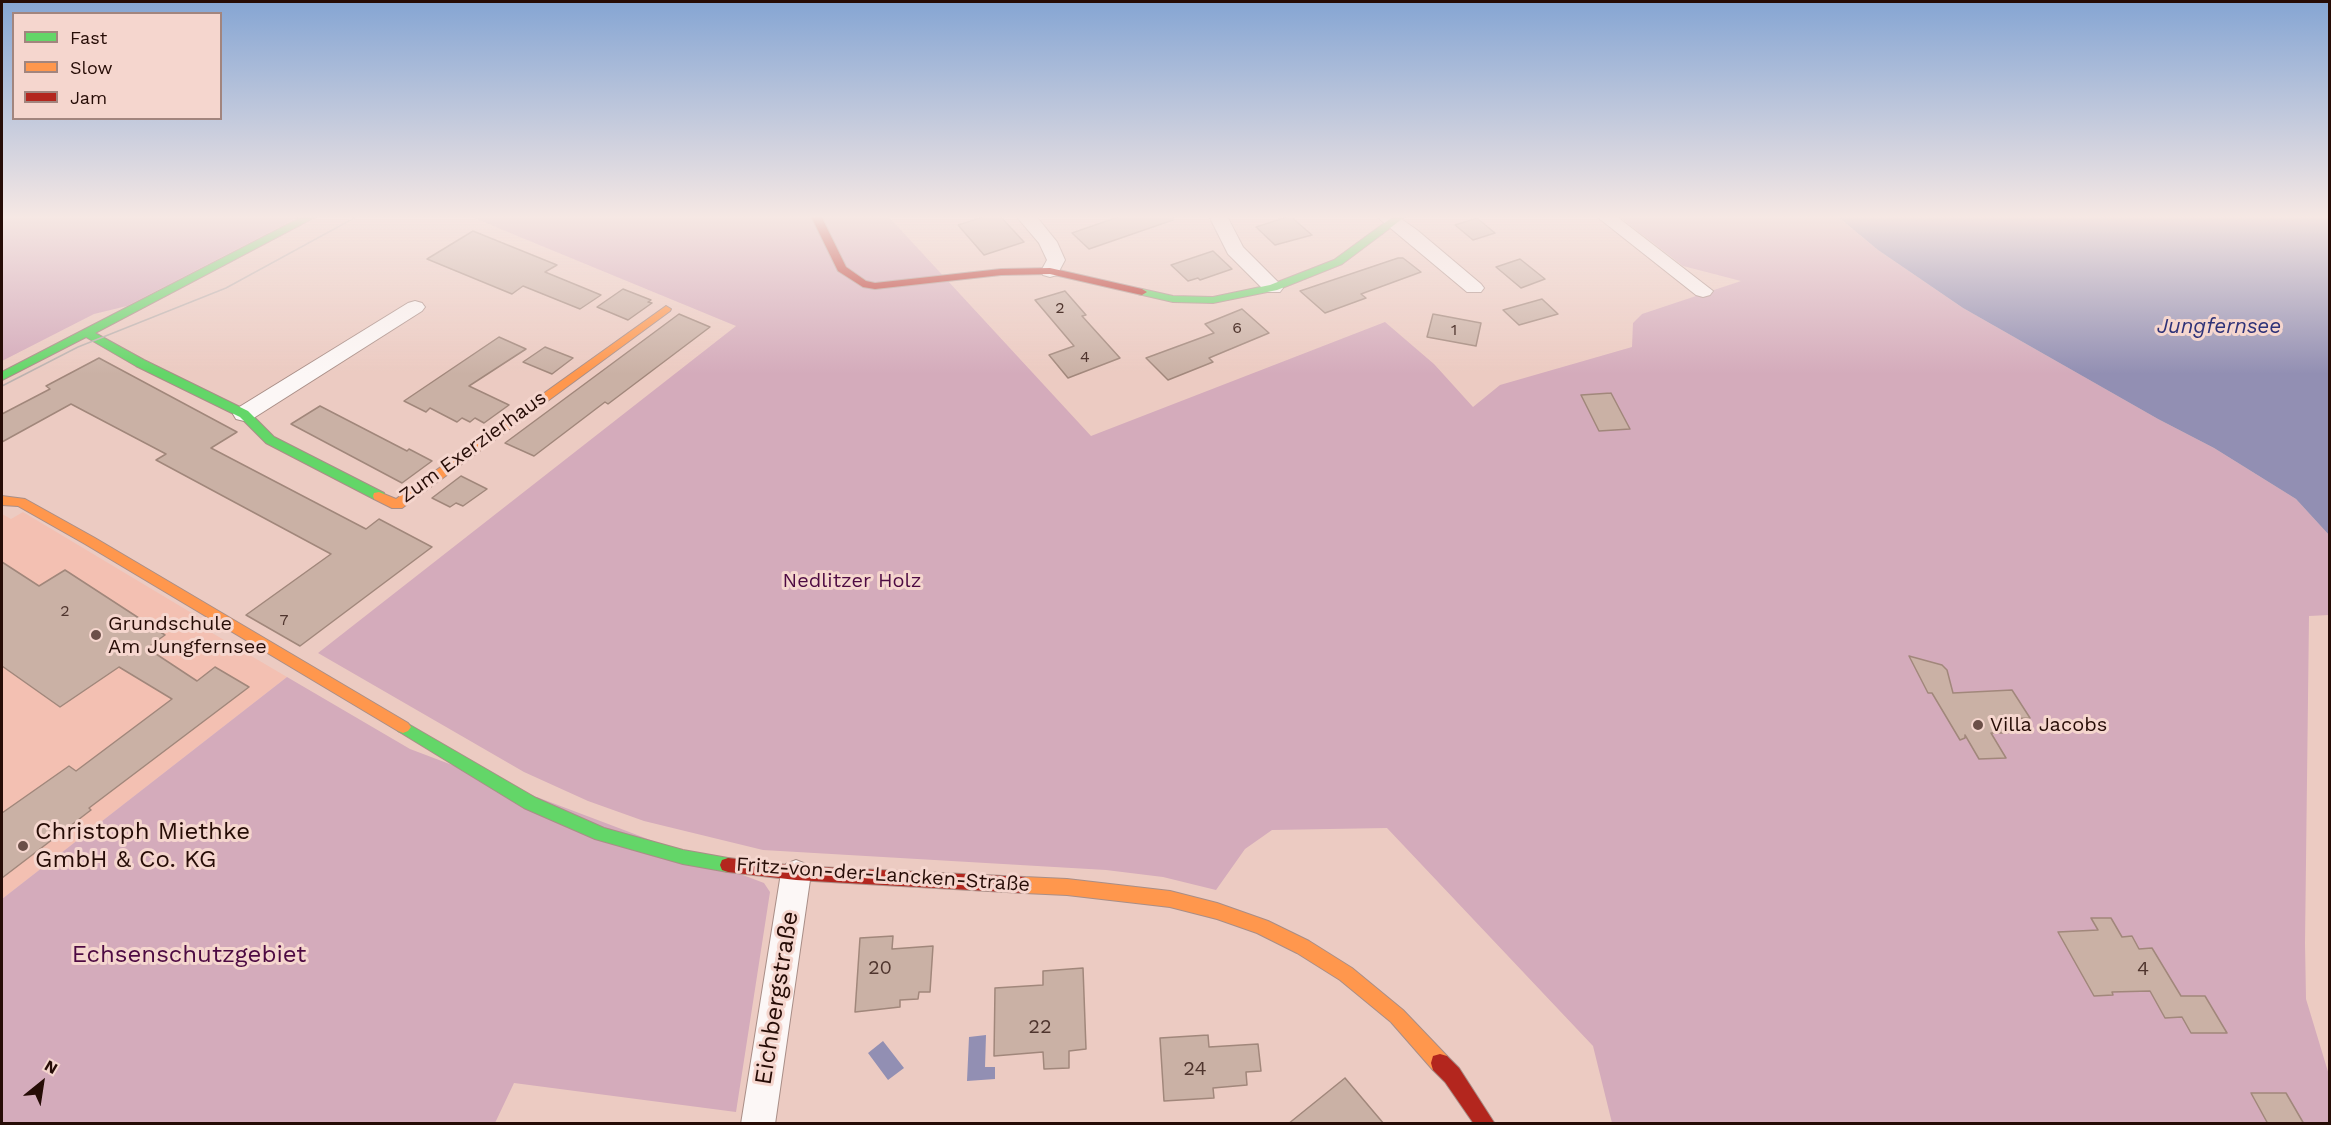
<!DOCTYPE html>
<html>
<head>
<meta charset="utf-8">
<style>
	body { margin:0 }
	#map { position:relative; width:2331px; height:1125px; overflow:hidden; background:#eccbc2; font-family:"Work Sans",sans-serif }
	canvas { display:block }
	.frame { position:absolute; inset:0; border:3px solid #260c06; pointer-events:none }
	.legend { position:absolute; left:12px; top:12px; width:210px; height:108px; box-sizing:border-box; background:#f5d6ce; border:2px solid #a2857e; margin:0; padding:8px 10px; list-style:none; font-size:18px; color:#260c06 }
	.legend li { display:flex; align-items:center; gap:12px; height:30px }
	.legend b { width:30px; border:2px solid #a2857e }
	.north { position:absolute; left:12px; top:1053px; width:60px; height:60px; -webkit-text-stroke:4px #f5d6ce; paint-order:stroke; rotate:30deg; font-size:16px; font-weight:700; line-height:24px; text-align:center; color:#260c06 }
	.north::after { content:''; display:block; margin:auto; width:21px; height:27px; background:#260c06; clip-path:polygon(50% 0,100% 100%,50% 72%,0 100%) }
</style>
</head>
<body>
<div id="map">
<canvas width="2331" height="1125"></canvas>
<div class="frame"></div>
<ul class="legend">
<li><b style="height:8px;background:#63d668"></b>Fast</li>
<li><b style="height:8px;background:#ff974d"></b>Slow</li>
<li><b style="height:8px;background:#b3261e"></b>Jam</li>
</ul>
<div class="north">N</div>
</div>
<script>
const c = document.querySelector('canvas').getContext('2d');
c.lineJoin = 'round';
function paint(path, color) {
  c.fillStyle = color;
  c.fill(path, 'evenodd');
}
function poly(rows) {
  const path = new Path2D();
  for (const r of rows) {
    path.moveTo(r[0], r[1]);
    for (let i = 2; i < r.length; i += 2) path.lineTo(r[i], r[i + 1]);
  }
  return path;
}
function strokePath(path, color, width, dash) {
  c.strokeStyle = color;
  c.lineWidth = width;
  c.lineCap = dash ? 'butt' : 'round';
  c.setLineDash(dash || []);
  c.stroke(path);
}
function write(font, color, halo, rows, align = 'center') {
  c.font = font + ' "Work Sans",sans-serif';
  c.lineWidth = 6;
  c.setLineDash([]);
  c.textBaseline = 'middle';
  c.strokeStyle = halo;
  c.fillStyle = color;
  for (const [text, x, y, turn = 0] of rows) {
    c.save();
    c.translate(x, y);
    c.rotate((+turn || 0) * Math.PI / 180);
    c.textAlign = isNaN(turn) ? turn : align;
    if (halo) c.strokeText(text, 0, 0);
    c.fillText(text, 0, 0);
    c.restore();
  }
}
paint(poly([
	[23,512,205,621,202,627,287,677,2,899,2,514,11,519]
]), '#f3c0b2');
paint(poly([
	[2,216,301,216,127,306,94,314,2,361],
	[469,216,888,216,1091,436,1385,322,1434,364,1473,407,1500,385,1632,347,1633,323,1642,314,1741,281,1683,266,1618,216,1837,216,1878,250,1963,308,2158,419,2214,448,2296,499,2329,535,2329,615,2309,616,2305,943,2306,999,2329,1075,2329,1123,1612,1123,1593,1046,1387,828,1272,830,1245,849,1216,890,1163,877,1106,870,763,850,644,821,588,801,524,772,318,653,736,326],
	[287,677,410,749,764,883,770,892,736,1112,514,1083,495,1123,2,1124,2,899]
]), '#d4abbb');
paint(poly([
	[1837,216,2329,216,2329,535,2296,499,2214,448,2158,419,1963,308,1878,250],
	[986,1035,985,1067,995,1067,995,1079,967,1081,969,1037],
	[883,1041,904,1068,888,1080,868,1053]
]), '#928fb3');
const building = poly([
	[986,216,1000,216,1024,242,984,255,958,225,986,216],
	[1121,216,1173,216,1173,220,1089,249,1072,233,1121,216],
	[1290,216,1312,235,1275,245,1256,227,1290,216],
	[1477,218,1495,233,1473,240,1455,225,1477,218],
	[473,231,557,265,545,272,601,295,580,309,523,286,512,294,427,259,473,231],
	[1213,251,1232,269,1200,280,1198,278,1188,281,1171,265,1213,251],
	[1398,258,1403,258,1421,272,1361,294,1366,298,1325,313,1300,291,1398,258],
	[1520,259,1545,279,1521,288,1496,267,1520,259],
	[623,289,651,300,648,302,652,303,628,320,597,307,623,289],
	[1065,291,1086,315,1082,316,1120,358,1068,378,1049,355,1074,346,1035,300,1065,291],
	[1542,299,1558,314,1519,325,1503,310,1542,299],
	[1242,309,1269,333,1209,358,1213,362,1168,380,1146,358,1214,333,1205,324,1242,309],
	[679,314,710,327,608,404,605,402,534,456,505,443,679,314],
	[1433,314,1481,323,1476,346,1427,337,1433,314],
	[499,337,526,349,469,386,509,405,484,423,475,418,470,422,462,418,457,422,430,408,426,412,404,401,499,337],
	[545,347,573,358,552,374,523,362,545,347],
	[99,358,237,432,211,448,366,529,379,519,432,547,300,646,246,615,331,554,156,460,166,454,71,404,2,442,2,414,50,389,46,386,99,358],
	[1611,393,1630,429,1599,431,1581,395,1611,393],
	[320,406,407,451,409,449,432,461,402,483,291,424,320,406],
	[461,476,487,489,463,506,456,503,450,507,432,498,461,476],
	[2,562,39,586,65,570,165,635,147,648,197,681,215,667,249,687,89,808,91,810,2,878,2,813,69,766,76,771,172,699,119,667,60,707,2,666,2,562],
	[1909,656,1942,665,1947,670,1953,693,2012,690,2030,718,2000,719,2008,733,1991,733,2006,758,1979,759,1965,735,1965,738,1960,740,1932,693,1928,693,1909,656],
	[2091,918,2111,918,2122,937,2132,936,2139,949,2152,948,2181,996,2205,996,2227,1033,2191,1033,2182,1017,2165,1018,2150,991,2112,992,2113,995,2094,996,2058,932,2098,930,2091,918],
	[893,936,892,949,933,946,930,992,919,992,918,999,900,1000,900,1007,855,1012,860,938,893,936],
	[1083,968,1086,1049,1069,1051,1069,1068,1044,1069,1043,1052,994,1056,995,988,1043,985,1043,971,1083,968],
	[1208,1035,1209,1047,1258,1044,1261,1071,1246,1072,1247,1085,1213,1088,1214,1098,1164,1101,1160,1038,1208,1035],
	[1345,1078,1384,1124,1288,1124,1345,1078],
	[2251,1093,2286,1093,2304,1124,2268,1124,2251,1093]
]);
paint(building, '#cab1a5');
strokePath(building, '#a1877b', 1.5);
const street = poly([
	[1016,216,1036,216,1057,242,1065,260,1057,275,1050,277,1043,275,1041,271,1047,260,1039,243,1016,216],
	[1209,216,1227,216,1243,247,1280,284,1283,288,1280,292,1266,292,1228,254,1209,216],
	[1376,216,1397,216,1417,230,1481,284,1484,288,1481,292,1467,292,1376,216],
	[1596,216,1616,216,1713,291,1710,295,1703,297,1696,295,1596,216],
	[415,301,422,303,425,307,422,311,252,419,244,421,236,419,233,414,236,409,408,303,415,301],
	[796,860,806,864,811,873,775,1124,741,1124,781,873,786,864,796,860]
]);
const fast = poly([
	[304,216,317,216,95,333,144,360,248,411,274,437,384,493,385,496,384,499,374,499,266,443,240,417,136,366,86,337,2,380,2,372,304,216],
	[1394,216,1406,216,1342,264,1277,290,1213,303,1173,302,1138,294,1137,292,1142,289,1173,296,1213,297,1270,285,1334,260,1394,216],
	[403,721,536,798,604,828,683,850,728,858,734,860,736,865,734,870,728,872,683,864,595,839,524,808,398,731,395,727,398,723,403,721]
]);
const slow = poly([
	[666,306,671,309,670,311,402,508,392,508,374,499,373,496,374,493,379,492,396,499,666,306],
	[2,496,25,499,95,538,408,723,411,727,408,731,403,733,398,731,85,544,18,506,2,505,2,496],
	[1024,877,1067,879,1170,891,1217,903,1268,921,1309,941,1352,968,1403,1010,1447,1056,1449,1063,1447,1070,1440,1072,1433,1070,1391,1022,1340,980,1297,953,1257,933,1217,919,1170,907,1067,895,1024,893,1018,890,1016,885,1018,880,1024,877]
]);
const jam = poly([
	[811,216,821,216,846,267,866,281,875,283,1001,269,1050,268,1142,289,1147,292,1142,295,1050,274,1001,275,875,289,863,287,838,271,811,216],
	[728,858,796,866,1024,877,1030,880,1032,885,1030,890,1024,893,796,880,728,872,722,870,720,865,722,860,728,858],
	[1440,1054,1447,1056,1459,1068,1495,1124,1474,1124,1445,1082,1433,1070,1431,1063,1433,1056,1440,1054]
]);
strokePath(street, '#a98e87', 2);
strokePath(fast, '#a98e87', 2);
strokePath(slow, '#a98e87', 2);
strokePath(jam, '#a98e87', 2);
paint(street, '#fcf7f6');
paint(fast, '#63d668');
paint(slow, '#ff974d');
paint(jam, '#b3261e');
strokePath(poly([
	[2,386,78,347,226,288,358,216]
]), '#bbb2af', 1.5);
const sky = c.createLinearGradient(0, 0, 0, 374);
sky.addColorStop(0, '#85a5d3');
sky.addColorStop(0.58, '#f6e8e4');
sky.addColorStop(1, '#f6e8e400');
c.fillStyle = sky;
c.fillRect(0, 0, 2331, 374);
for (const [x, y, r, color] of [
	[96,635,6,"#6b4f48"],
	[1978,725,6,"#6b4f48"],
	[23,846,6,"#6b4f48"]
]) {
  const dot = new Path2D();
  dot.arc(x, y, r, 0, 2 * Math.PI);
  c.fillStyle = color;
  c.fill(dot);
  strokePath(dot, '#f5d6ce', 2);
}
write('16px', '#4f352e', null, [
	["2",1060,308],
	["6",1237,328],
	["1",1454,330],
	["4",1085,357],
	["2",65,611],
	["7",284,620]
]);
write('20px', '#260c06', '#f5d6ce', [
	["Zum Exerzierhaus",473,447,-36],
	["Fritz-von-der-Lancken-Straße",883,875,4]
]);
write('20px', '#4d0a42', '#f5d6ce', [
	["Nedlitzer Holz",852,581]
]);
write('20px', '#260c06', '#f5d6ce', [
	["Grundschule",108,624],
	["Am Jungfernsee",108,647],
	["Villa Jacobs",1990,725]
], 'left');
write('20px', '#4f352e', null, [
	["20",880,968],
	["4",2143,969],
	["22",1040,1027],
	["24",1195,1069]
]);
write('italic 21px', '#2e3278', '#f5d6ce', [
	["Jungfernsee",2219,327]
]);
write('24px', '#260c06', '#f5d6ce', [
	["Christoph Miethke",35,832],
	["GmbH & Co. KG",35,860]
], 'left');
write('24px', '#4d0a42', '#f5d6ce', [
	["Echsenschutzgebiet",189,955]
]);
write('24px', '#260c06', '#f5d6ce', [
	["Eichbergstraße",777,998,-81]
]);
</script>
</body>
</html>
